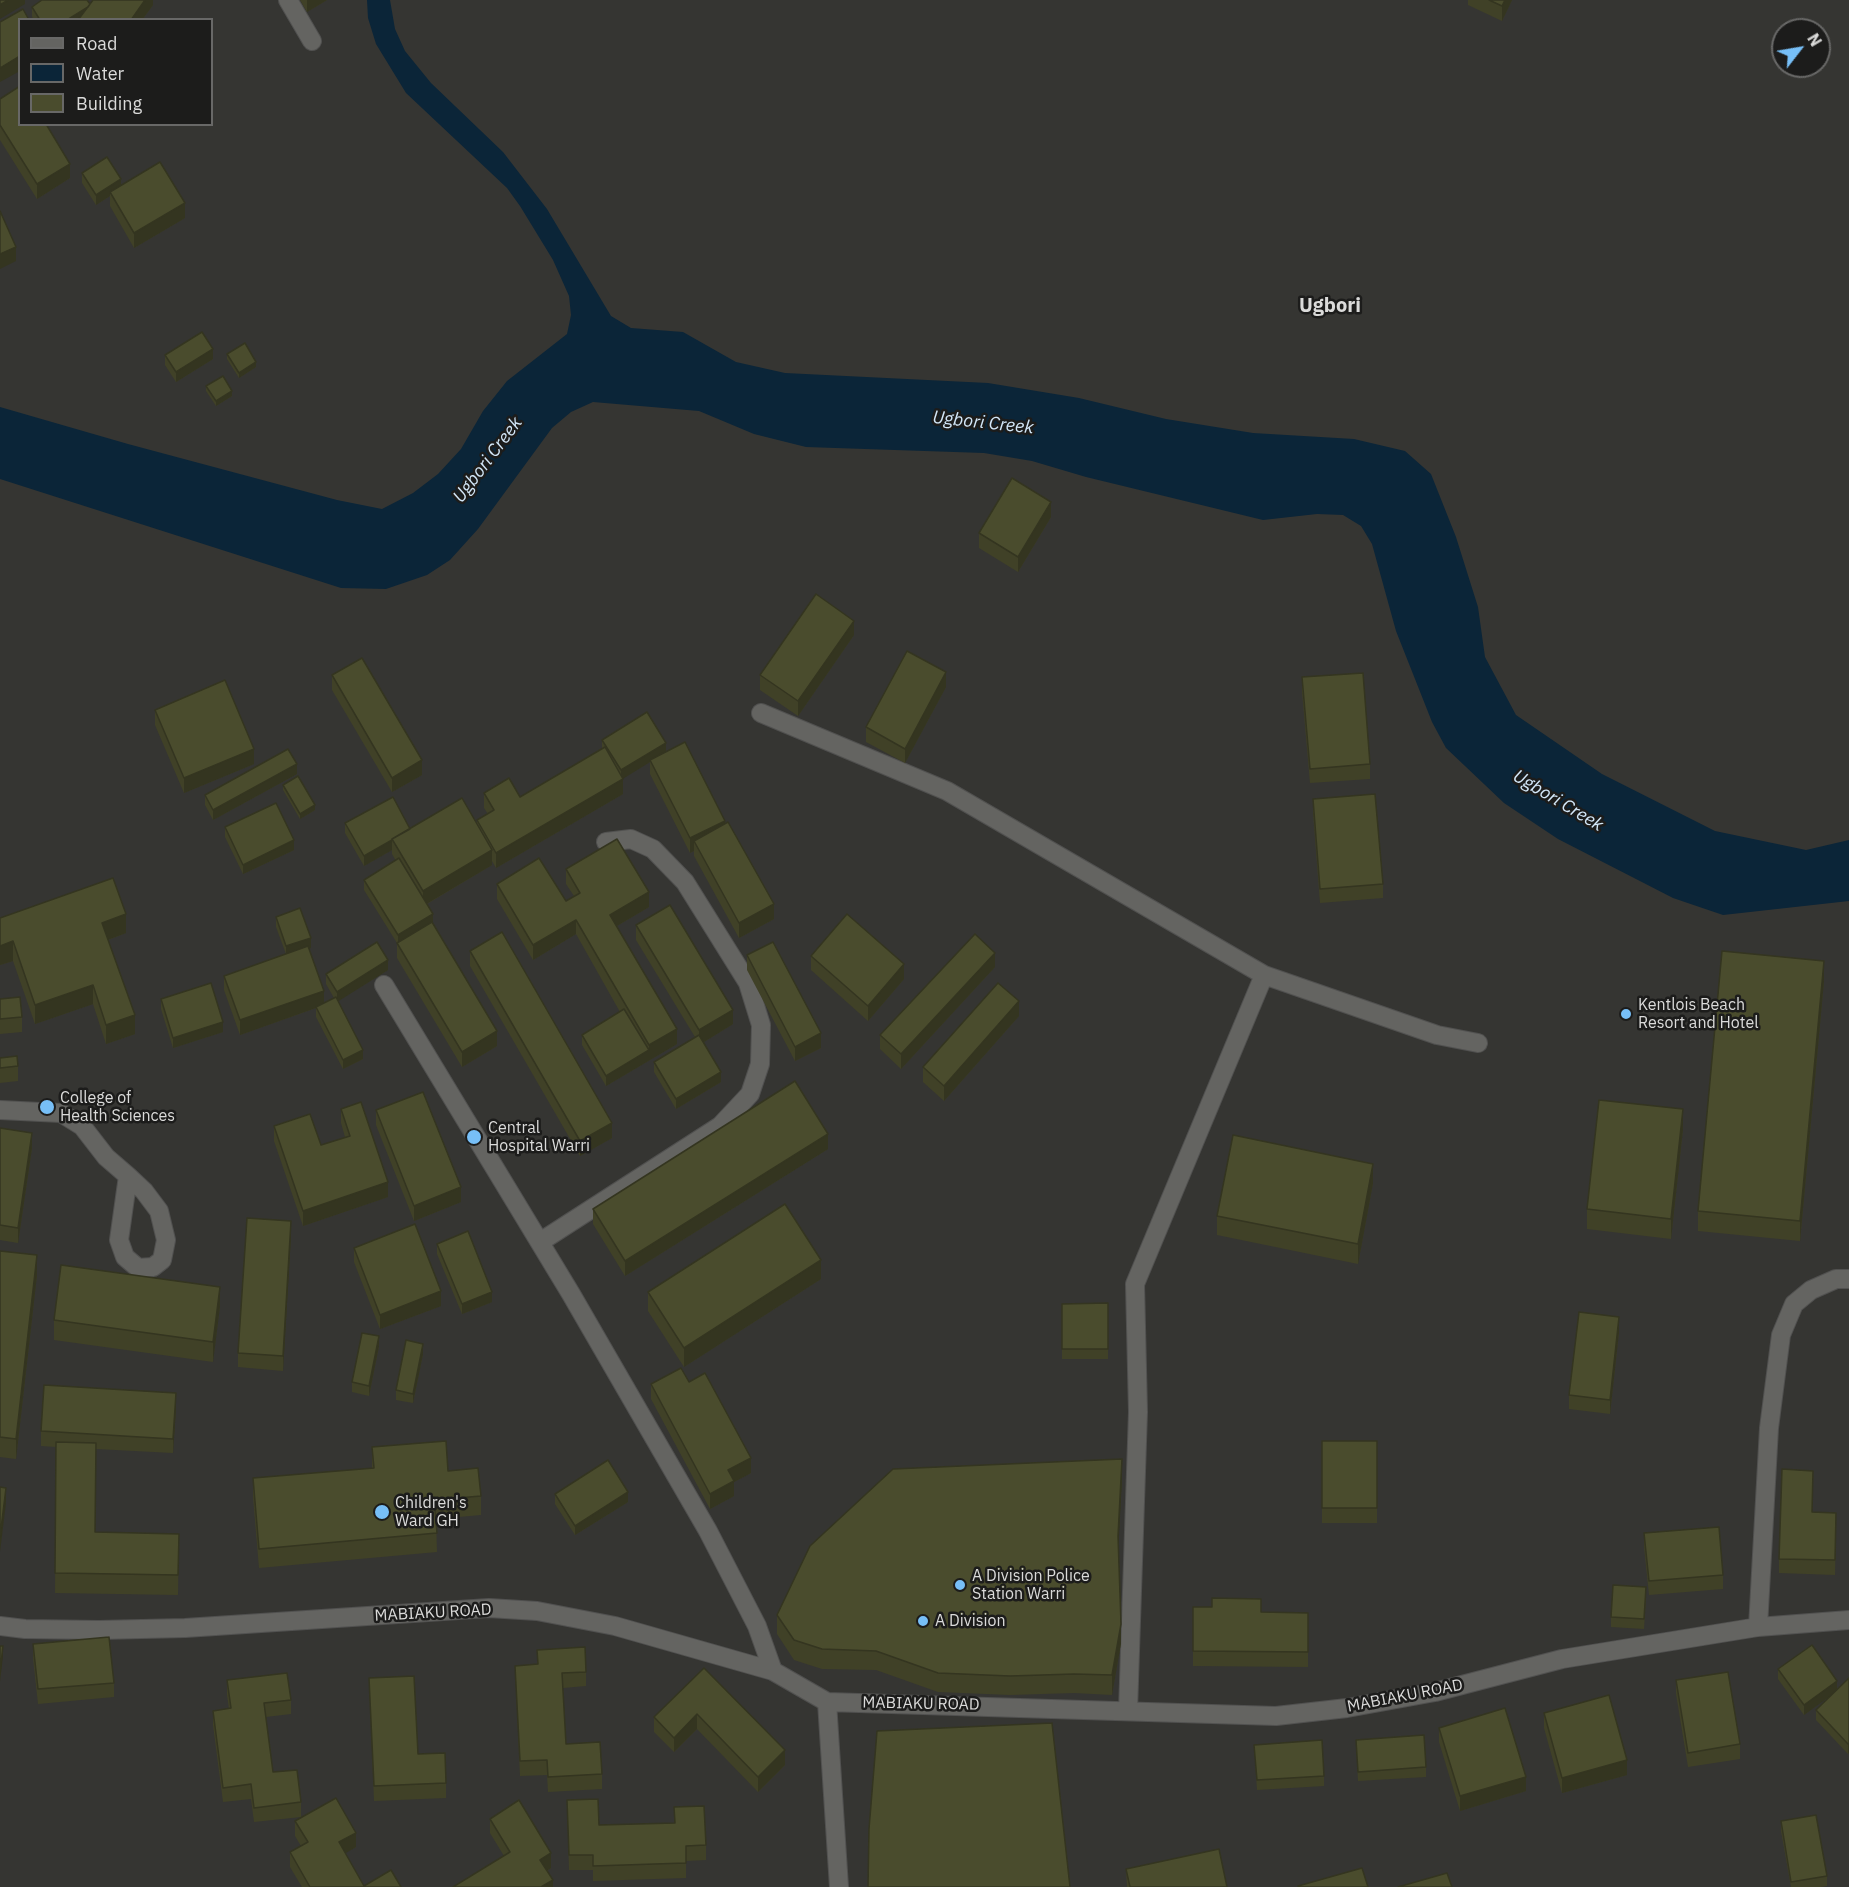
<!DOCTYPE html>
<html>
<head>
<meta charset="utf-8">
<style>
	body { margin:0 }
	#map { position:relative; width:1849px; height:1887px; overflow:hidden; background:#353532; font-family:"IBM Plex Sans",sans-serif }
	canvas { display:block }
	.legend { position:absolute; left:18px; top:18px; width:195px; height:108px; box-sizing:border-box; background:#1c1c1b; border:2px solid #686867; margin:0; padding:8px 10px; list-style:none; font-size:18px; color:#dbdbda }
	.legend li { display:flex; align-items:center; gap:12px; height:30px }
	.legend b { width:30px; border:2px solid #686867 }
	.north { position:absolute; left:1771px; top:18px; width:60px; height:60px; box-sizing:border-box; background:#1c1c1b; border:2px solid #686867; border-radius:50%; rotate:59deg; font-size:16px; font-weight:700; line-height:24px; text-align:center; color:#dbdbda }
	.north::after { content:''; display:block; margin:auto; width:21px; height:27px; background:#77bff7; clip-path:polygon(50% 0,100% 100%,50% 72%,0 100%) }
</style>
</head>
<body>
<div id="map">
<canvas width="1849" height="1887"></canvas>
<ul class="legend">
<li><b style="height:8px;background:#646461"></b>Road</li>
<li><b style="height:16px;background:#0b2538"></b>Water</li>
<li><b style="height:16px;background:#4a4c2d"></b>Building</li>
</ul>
<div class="north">N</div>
</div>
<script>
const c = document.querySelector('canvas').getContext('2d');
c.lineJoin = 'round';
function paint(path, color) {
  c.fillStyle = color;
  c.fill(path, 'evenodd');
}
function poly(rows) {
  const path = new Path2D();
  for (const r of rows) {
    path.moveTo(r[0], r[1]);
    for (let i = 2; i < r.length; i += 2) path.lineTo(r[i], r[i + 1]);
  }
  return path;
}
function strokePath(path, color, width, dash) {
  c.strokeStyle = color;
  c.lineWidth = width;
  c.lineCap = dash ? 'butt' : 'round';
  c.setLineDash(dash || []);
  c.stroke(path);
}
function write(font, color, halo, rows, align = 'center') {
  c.font = font + ' "IBM Plex Sans",sans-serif';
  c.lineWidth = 5;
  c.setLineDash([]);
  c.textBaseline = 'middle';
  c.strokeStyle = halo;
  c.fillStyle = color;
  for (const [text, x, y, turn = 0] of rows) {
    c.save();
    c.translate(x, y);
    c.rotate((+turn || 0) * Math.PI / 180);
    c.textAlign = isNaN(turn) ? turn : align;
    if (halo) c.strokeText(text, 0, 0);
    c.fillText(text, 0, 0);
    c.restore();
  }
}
paint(poly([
	[367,0,390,0,395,29,405,51,431,83,503,152,547,209,611,316,631,328,683,332,736,362,785,373,988,383,1079,398,1166,419,1253,433,1354,439,1405,451,1431,474,1456,537,1478,607,1485,657,1516,715,1602,774,1715,831,1806,850,1849,840,1849,901,1723,915,1673,898,1558,839,1504,803,1446,748,1432,722,1396,631,1372,544,1361,526,1343,515,1317,514,1263,520,1086,477,1032,461,984,453,806,447,754,434,699,411,593,402,571,412,552,428,478,529,450,560,427,575,386,589,341,588,0,479,0,407,128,444,337,500,382,509,413,493,438,474,461,449,483,411,507,381,567,334,571,315,569,296,553,260,520,206,507,188,406,93,376,44,368,18]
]), '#0b2538');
const minor = poly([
	[288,0,312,41],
	[761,713,947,791,1264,975,1437,1035,1478,1043],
	[384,985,571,1294,708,1531,757,1626,773,1671],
	[0,1110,61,1113,82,1126,106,1157,128,1176,144,1191,159,1211,166,1240,162,1260,153,1267,138,1268,125,1257,119,1240,128,1176],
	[540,1242,720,1126,750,1094,760,1064,761,1025,748,983,685,882,653,849,631,839,606,842],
	[0,1626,25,1629,99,1630,185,1628,489,1608,537,1611,615,1626,773,1671,827,1702,1276,1716,1347,1708,1435,1692,1562,1659,1758,1627,1849,1620],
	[1758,1627,1769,1428,1781,1335,1794,1304,1811,1290,1836,1279,1849,1279],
	[827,1702,839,1887],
	[1128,1711,1138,1412,1135,1284,1264,975]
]);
strokePath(minor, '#515150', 20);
strokePath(minor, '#646461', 18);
paint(poly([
	[153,0,153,5,142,20,33,20,32,16,32,7,90,4],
	[300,0,327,0,307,12],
	[1468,0,1512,0,1502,21,1468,5],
	[0,99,70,178,37,199,0,140],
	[82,173,121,185,185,218,134,248,110,206,110,196,96,205,82,183],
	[227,354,256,367,239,378,227,359],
	[165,355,213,359,176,382,165,365],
	[206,386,232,396,216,406,206,391],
	[1051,517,1018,572,979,548,979,533],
	[854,635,798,716,760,690,760,675],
	[332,675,422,775,392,792,332,690],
	[1302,677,1370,764,1370,779,1310,783,1302,692],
	[946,687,905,763,866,742,866,727],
	[155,710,254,764,184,793,155,725],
	[602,740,666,752,725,824,774,919,739,938,694,856,694,851,690,853,650,774,650,762,623,778,623,794,496,868,492,861,492,865,427,904,433,923,497,1046,462,1067,397,958,397,943,364,890,364,880,396,861,392,854,392,850,364,866,345,833,345,823,410,829,477,824,477,820,488,814,484,808,484,793,520,797,602,748],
	[297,774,213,820,205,805,205,795],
	[283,785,315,810,300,819,283,790],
	[1313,799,1383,884,1383,898,1320,903,1313,813],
	[225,827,294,850,243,874,225,837],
	[566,869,649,907,617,926,677,1044,606,1086,582,1045,582,1035,620,1012,576,934,533,960,497,899,497,884,566,901,574,896,566,884],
	[276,917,311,948,309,948,324,1003,334,998,326,984,326,974,388,970,338,1001,363,1059,343,1069,316,1017,316,1008,240,1035,224,990,224,976,286,954,276,927],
	[0,918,126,933,108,940,135,1034,106,1044,93,1004,35,1024,13,961,0,965],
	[636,925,733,1024,704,1042,721,1082,676,1109,654,1072,654,1062,695,1037,636,940],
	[470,951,612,1138,580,1156,470,966],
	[747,955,821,1048,795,1061,747,970],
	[811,956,904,979,868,1021,811,970],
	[995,967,901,1069,880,1049,880,1035],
	[1824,981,1800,1241,1698,1231,1698,1211],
	[0,999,22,1017,22,1032,0,1034],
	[161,999,223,1032,173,1048,161,1009],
	[1019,1016,944,1101,923,1082,923,1067],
	[0,1058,18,1066,18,1081,0,1083],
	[341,1109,388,1197,303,1226,274,1141,274,1126,321,1145,345,1137,341,1123],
	[376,1110,461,1202,414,1221,376,1125],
	[0,1128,32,1148,18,1243,0,1240],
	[1683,1129,1671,1239,1587,1229,1587,1209],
	[828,1149,625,1276,593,1224,593,1209],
	[1373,1183,1358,1264,1217,1235,1217,1216],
	[291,1236,283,1371,238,1367,238,1353],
	[437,1244,492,1302,462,1314,437,1254],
	[354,1248,441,1306,380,1329,354,1262],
	[0,1251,37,1275,16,1459,0,1457],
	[821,1279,684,1367,648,1311,648,1292],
	[1108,1303,1108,1359,1062,1359,1062,1304],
	[220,1306,213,1362,54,1340,54,1320],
	[1619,1332,1610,1414,1569,1409,1569,1395],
	[379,1346,369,1396,352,1392,352,1382],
	[423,1354,413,1403,396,1400,396,1390],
	[689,1382,751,1473,734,1482,734,1496,710,1509,651,1399,651,1384],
	[176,1408,173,1453,96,1449,95,1532,179,1534,178,1595,55,1593,56,1447,41,1446,41,1431],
	[1322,1441,1377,1441,1377,1523,1322,1523],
	[372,1447,448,1471,481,1496,481,1515,436,1519,437,1552,259,1568,253,1497,253,1478,372,1468],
	[1122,1478,1118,1548,1121,1643,1112,1695,1074,1693,1010,1695,938,1692,876,1670,822,1669,794,1660,777,1634,777,1615],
	[555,1494,628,1502,575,1535,555,1504],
	[1836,1528,1835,1575,1779,1573,1779,1559],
	[1644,1533,1723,1575,1723,1589,1649,1595,1644,1547],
	[1646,1597,1644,1629,1611,1627,1611,1617],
	[1193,1607,1261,1612,1308,1613,1308,1667,1193,1666],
	[33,1644,114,1683,114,1697,38,1704,33,1658],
	[537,1650,586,1672,586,1686,563,1688,566,1744,602,1774,602,1789,548,1792,547,1775,520,1776,515,1666,537,1664],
	[704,1668,785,1765,758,1792,697,1729,674,1752,654,1732,654,1717],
	[1778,1669,1837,1689,1849,1678,1849,1753,1848,1754,1816,1720,1816,1710,1831,1695,1804,1715,1778,1679],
	[369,1678,418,1754,446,1783,446,1798,374,1801],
	[227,1680,291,1700,291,1714,266,1717,273,1772,301,1802,301,1817,254,1822,251,1799,223,1802,213,1725,213,1711,229,1709,227,1695],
	[1676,1680,1740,1744,1740,1759,1688,1767,1676,1694],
	[1544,1713,1627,1775,1562,1793,1544,1728],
	[1439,1728,1526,1791,1460,1811,1439,1742],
	[1356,1740,1426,1767,1426,1777,1358,1781],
	[1254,1745,1324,1776,1324,1786,1257,1790],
	[567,1800,599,1825,675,1823,674,1807,706,1845,706,1860,686,1861,686,1878,593,1881,593,1870,569,1870],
	[490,1819,551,1868,547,1871,553,1887,504,1856,490,1833],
	[295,1821,356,1847,345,1853,364,1886,401,1887,302,1887,290,1867,290,1852,301,1846,295,1836],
	[1781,1821,1827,1876,1827,1886,1821,1887,1791,1887,1781,1831],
	[1126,1869,1227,1887,1127,1887]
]), '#404127');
paint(poly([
	[8,0,25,0,25,4,0,19,0,5],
	[145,0,153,0,153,5,142,20,131,20],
	[307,0,327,0,307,12],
	[1505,0,1512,0,1502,21,1502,6],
	[90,5,83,20,67,20],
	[20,56,20,71,0,82,0,68],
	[70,164,70,178,37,199,37,184],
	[121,179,121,189,110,192,110,196,96,205,96,195],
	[185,203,185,218,134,248,134,233],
	[16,247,16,261,0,269,0,254],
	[213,349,213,359,176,382,176,372],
	[256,362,256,367,239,378,239,373],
	[232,391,232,396,216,406,216,401],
	[1051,502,1051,517,1018,572,1018,557],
	[854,621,854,635,798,716,798,701],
	[946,672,946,687,905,763,905,749],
	[666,743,666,753,650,760,650,762,621,780,621,770],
	[254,749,254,764,184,793,184,778],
	[422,760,422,775,392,792,392,778],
	[297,764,297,774,213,820,213,810],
	[623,779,623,794,496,868,496,853],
	[315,805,315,810,300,819,300,814],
	[725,821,725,836,694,841,694,851,690,853,690,838],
	[294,840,294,850,243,874,243,865],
	[392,840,392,850,364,866,364,856],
	[492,850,492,865,423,906,423,891],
	[649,892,649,907,610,930,610,915],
	[774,904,774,919,739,938,739,923],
	[126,914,126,933,102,942,102,923],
	[433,914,433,924,398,945,398,935],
	[576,920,576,934,533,960,533,945],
	[311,938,311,948,286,956,286,946],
	[13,941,13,961,0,965,0,946],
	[995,953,995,967,901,1069,901,1054],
	[388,960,388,970,337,1002,337,992],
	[1824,961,1824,981,1800,1241,1800,1221],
	[904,964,904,979,868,1021,868,1006],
	[93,985,93,1004,35,1024,35,1005],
	[324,991,324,1005,240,1035,240,1020],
	[1019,1001,1019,1016,944,1101,944,1086],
	[733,1010,733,1024,699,1045,699,1030],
	[135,1015,135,1034,106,1044,106,1025],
	[223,1022,223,1032,173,1048,173,1038],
	[677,1029,677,1044,606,1086,606,1076,649,1050,649,1045],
	[497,1031,497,1046,462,1067,462,1052],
	[821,1033,821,1048,795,1061,795,1047],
	[363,1050,363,1059,343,1069,343,1060],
	[721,1072,721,1082,676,1109,676,1099],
	[1683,1109,1683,1129,1671,1239,1671,1219],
	[612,1123,612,1138,580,1156,580,1141],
	[32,1133,32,1148,18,1243,18,1228],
	[828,1134,828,1149,625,1276,625,1261],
	[1373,1164,1373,1183,1358,1264,1358,1244],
	[388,1182,388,1197,303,1226,303,1211],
	[461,1187,461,1202,414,1221,414,1206],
	[291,1221,291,1236,283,1371,283,1356],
	[37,1255,37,1275,16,1459,16,1439],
	[821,1260,821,1279,684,1367,684,1348],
	[220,1287,220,1306,213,1362,213,1342],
	[441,1291,441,1306,380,1329,380,1315],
	[492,1292,492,1302,462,1314,462,1304],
	[1619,1317,1619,1332,1610,1414,1610,1400],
	[379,1336,379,1346,369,1396,369,1386],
	[423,1344,423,1354,413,1403,413,1394],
	[176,1393,176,1408,173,1453,173,1439],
	[751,1458,751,1473,734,1482,734,1496,710,1509,710,1494,728,1470],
	[1122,1459,1122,1478,1118,1556,1118,1536],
	[6,1488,6,1503,0,1552,0,1537],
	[628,1492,628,1502,575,1535,575,1526],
	[1121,1624,1121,1643,1112,1695,1112,1675],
	[3,1646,3,1656,0,1682,0,1672],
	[1837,1681,1837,1691,1804,1715,1804,1705],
	[697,1714,697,1729,674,1752,674,1738],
	[1849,1743,1849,1753,1848,1754,1848,1744],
	[785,1750,785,1765,758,1792,758,1777],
	[1627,1760,1627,1775,1562,1793,1562,1778],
	[1526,1777,1526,1791,1460,1811,1460,1796],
	[356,1833,356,1847,339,1857,339,1842],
	[551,1853,551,1868,540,1875,540,1860],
	[553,1880,553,1887,541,1887]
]), '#343520');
const building = poly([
	[0,0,8,0,0,5,0,0],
	[42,0,87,0,90,4,88,7,67,20,40,20,32,7,42,0],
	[93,0,145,0,131,20,78,20,93,0],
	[1489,0,1505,0,1502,6,1489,0],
	[23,9,29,20,20,20,20,56,0,68,0,22,23,9],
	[20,86,20,124,46,124,70,164,37,184,0,125,0,99,20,86],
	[107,157,121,179,96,195,82,173,107,157],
	[160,162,185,203,134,233,110,192,160,162],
	[0,211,16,247,0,254,0,211],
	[202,332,213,349,176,372,165,355,202,332],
	[245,343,256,362,239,373,227,354,245,343],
	[223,376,232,391,216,401,206,386,223,376],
	[1012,478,1051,502,1018,557,979,533,1012,478],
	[816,594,854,621,798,701,760,675,816,594],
	[907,651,946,672,905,749,866,727,907,651],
	[362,658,422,760,392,778,332,675,362,658],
	[1363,673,1370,764,1310,769,1302,677,1363,673],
	[225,680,254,749,184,778,155,710,225,680],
	[647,712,666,743,621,770,602,740,647,712],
	[685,742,725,821,690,838,650,760,685,742],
	[605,747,623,779,496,853,477,820,494,810,484,793,509,778,520,797,605,747],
	[288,749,297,764,213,810,205,795,288,749],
	[298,776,315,805,300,814,283,785,298,776],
	[1375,794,1383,884,1320,889,1313,799,1375,794],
	[393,797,410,829,392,839,392,840,364,856,345,823,393,797],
	[462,798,492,850,423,891,392,839,462,798],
	[276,803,294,840,243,865,225,827,276,803],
	[728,822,774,904,739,923,694,841,728,822],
	[617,839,649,892,610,915,677,1029,649,1045,576,920,533,945,497,884,539,858,566,901,580,893,566,869,617,839],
	[399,858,433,914,398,935,364,880,399,858],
	[113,878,126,914,102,923,135,1015,106,1025,93,985,35,1005,13,941,0,946,0,918,113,878],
	[670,905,733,1010,699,1030,636,925,670,905],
	[300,908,311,938,286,946,276,917,300,908],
	[847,914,904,964,868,1006,811,956,847,914],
	[432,922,497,1031,462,1052,397,943,432,922],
	[502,932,612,1123,580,1141,470,951,502,932],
	[975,934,995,953,901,1054,880,1035,975,934],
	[377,942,388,960,337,992,326,974,377,942],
	[773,942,821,1033,795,1047,747,955,773,942],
	[308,946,324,991,240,1020,224,976,308,946],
	[1722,951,1824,961,1800,1221,1698,1211,1722,951],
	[211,983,223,1022,173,1038,161,999,211,983],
	[998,983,1019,1001,944,1086,923,1067,998,983],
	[20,997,22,1017,0,1019,0,999,20,997],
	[336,997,363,1050,343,1060,316,1007,336,997],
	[624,1009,649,1050,606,1076,582,1035,624,1009],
	[699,1035,721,1072,676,1099,654,1062,699,1035],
	[17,1056,18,1066,0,1068,0,1058,17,1056],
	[795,1081,828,1134,625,1261,593,1209,795,1081],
	[423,1092,461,1187,414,1206,376,1110,423,1092],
	[1599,1100,1683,1109,1671,1219,1587,1209,1599,1100],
	[361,1102,388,1182,303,1211,274,1126,310,1114,321,1145,350,1136,341,1109,361,1102],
	[0,1128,32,1133,18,1228,0,1225,0,1128],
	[1233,1135,1373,1164,1358,1244,1217,1216,1233,1135],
	[785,1204,821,1260,684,1348,648,1292,785,1204],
	[247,1218,291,1221,283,1356,238,1353,247,1218],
	[415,1224,441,1291,380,1315,354,1248,415,1224],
	[468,1231,492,1292,462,1304,437,1244,468,1231],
	[0,1251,37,1255,16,1439,0,1437,0,1251],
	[61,1265,220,1287,213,1342,54,1320,61,1265],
	[1108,1303,1108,1349,1062,1349,1062,1304,1108,1303],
	[1579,1312,1619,1317,1610,1400,1569,1395,1579,1312],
	[362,1333,379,1336,369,1386,352,1382,362,1333],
	[406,1340,423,1344,413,1394,396,1390,406,1340],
	[681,1368,689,1382,705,1373,751,1458,728,1470,734,1481,710,1494,651,1384,681,1368],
	[44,1385,176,1393,173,1439,41,1431,44,1385],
	[446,1441,448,1471,478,1468,481,1496,434,1500,437,1533,259,1549,253,1478,374,1468,372,1447,446,1441],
	[1322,1441,1377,1441,1377,1508,1322,1508,1322,1441],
	[56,1442,96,1443,95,1532,179,1534,178,1575,55,1573,56,1442],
	[1122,1459,1118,1536,1121,1624,1112,1675,1074,1674,1010,1676,938,1673,876,1651,822,1649,794,1640,777,1615,810,1546,893,1469,1122,1459],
	[608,1460,628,1492,575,1526,555,1494,608,1460],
	[1782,1469,1813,1471,1812,1512,1836,1513,1835,1560,1779,1559,1782,1469],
	[0,1487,6,1488,0,1537,0,1487],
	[1719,1527,1723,1575,1649,1581,1644,1533,1719,1527],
	[1613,1585,1646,1587,1644,1619,1611,1617,1613,1585],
	[1212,1598,1261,1599,1261,1612,1308,1613,1308,1652,1193,1651,1193,1607,1212,1607,1212,1598],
	[109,1637,114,1683,38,1689,33,1644,109,1637],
	[1812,1645,1837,1681,1804,1705,1778,1669,1812,1645],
	[0,1646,3,1646,0,1672,0,1646],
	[585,1647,586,1672,562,1673,566,1744,600,1742,602,1774,548,1777,547,1760,520,1761,515,1666,538,1664,537,1650,585,1647],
	[704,1668,785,1750,758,1777,697,1714,674,1738,654,1717,704,1668],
	[1728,1672,1740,1744,1688,1753,1676,1680,1728,1672],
	[287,1673,291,1700,264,1703,273,1772,297,1770,301,1802,254,1808,251,1784,223,1788,213,1711,231,1708,227,1680,287,1673],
	[414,1676,418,1754,445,1753,446,1783,374,1786,369,1678,414,1676],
	[1849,1678,1849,1743,1848,1744,1816,1710,1849,1678],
	[1609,1695,1627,1760,1562,1778,1544,1713,1609,1695],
	[1505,1708,1526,1777,1460,1796,1439,1728,1505,1708],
	[1052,1723,1070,1887,868,1887,869,1829,877,1731,1052,1723],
	[1424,1735,1426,1767,1358,1772,1356,1740,1424,1735],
	[1322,1740,1324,1776,1257,1780,1254,1745,1322,1740],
	[336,1798,356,1833,339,1842,364,1886,391,1870,401,1887,310,1887,290,1852,308,1842,295,1821,336,1798],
	[598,1799,599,1825,675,1823,674,1807,704,1806,706,1845,686,1846,686,1863,593,1866,593,1855,569,1855,567,1800,598,1799],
	[519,1800,551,1853,540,1860,553,1880,541,1887,453,1887,510,1852,490,1819,519,1800],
	[1816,1815,1827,1876,1791,1882,1781,1821,1816,1815],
	[1219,1849,1227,1887,1130,1887,1126,1869,1219,1849],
	[1362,1868,1368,1887,1299,1887,1298,1886,1362,1868],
	[1447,1873,1452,1887,1398,1887,1447,1873]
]);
paint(building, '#4a4c2d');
strokePath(building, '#343520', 1.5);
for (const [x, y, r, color] of [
	[1626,1014,6,"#77bff7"],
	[47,1107,8,"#77bff7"],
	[474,1137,8,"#77bff7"],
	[382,1512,8,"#77bff7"],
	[960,1585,6,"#77bff7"],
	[923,1621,6,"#77bff7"]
]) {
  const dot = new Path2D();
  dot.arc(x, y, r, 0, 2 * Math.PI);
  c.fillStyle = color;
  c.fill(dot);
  strokePath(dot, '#1c1c1b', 2);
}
write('16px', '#dbdbda', '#1c1c1b', [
	["Kentlois Beach",1638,1005],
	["Resort and Hotel",1638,1023],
	["College of",60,1098],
	["Health Sciences",60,1116],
	["Central",488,1128],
	["Hospital Warri",488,1146],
	["Children's",395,1503],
	["Ward GH",395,1521],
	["A Division Police",972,1576],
	["Station Warri",972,1594],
	["A Division",935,1621]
], 'left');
write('16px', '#dbdbda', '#1c1c1b', [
	["MABIAKU ROAD",433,1613,-3],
	["MABIAKU ROAD",1405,1696,-11],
	["MABIAKU ROAD",921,1704,1]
]);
write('italic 18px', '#d3e7f8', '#1c1c1b', [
	["Ugbori Creek",983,423,6],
	["Ugbori Creek",488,460,-53],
	["Ugbori Creek",1558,801,31]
]);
write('bold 20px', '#dbdbda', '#1c1c1b', [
	["Ugbori",1330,306]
]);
</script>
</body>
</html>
